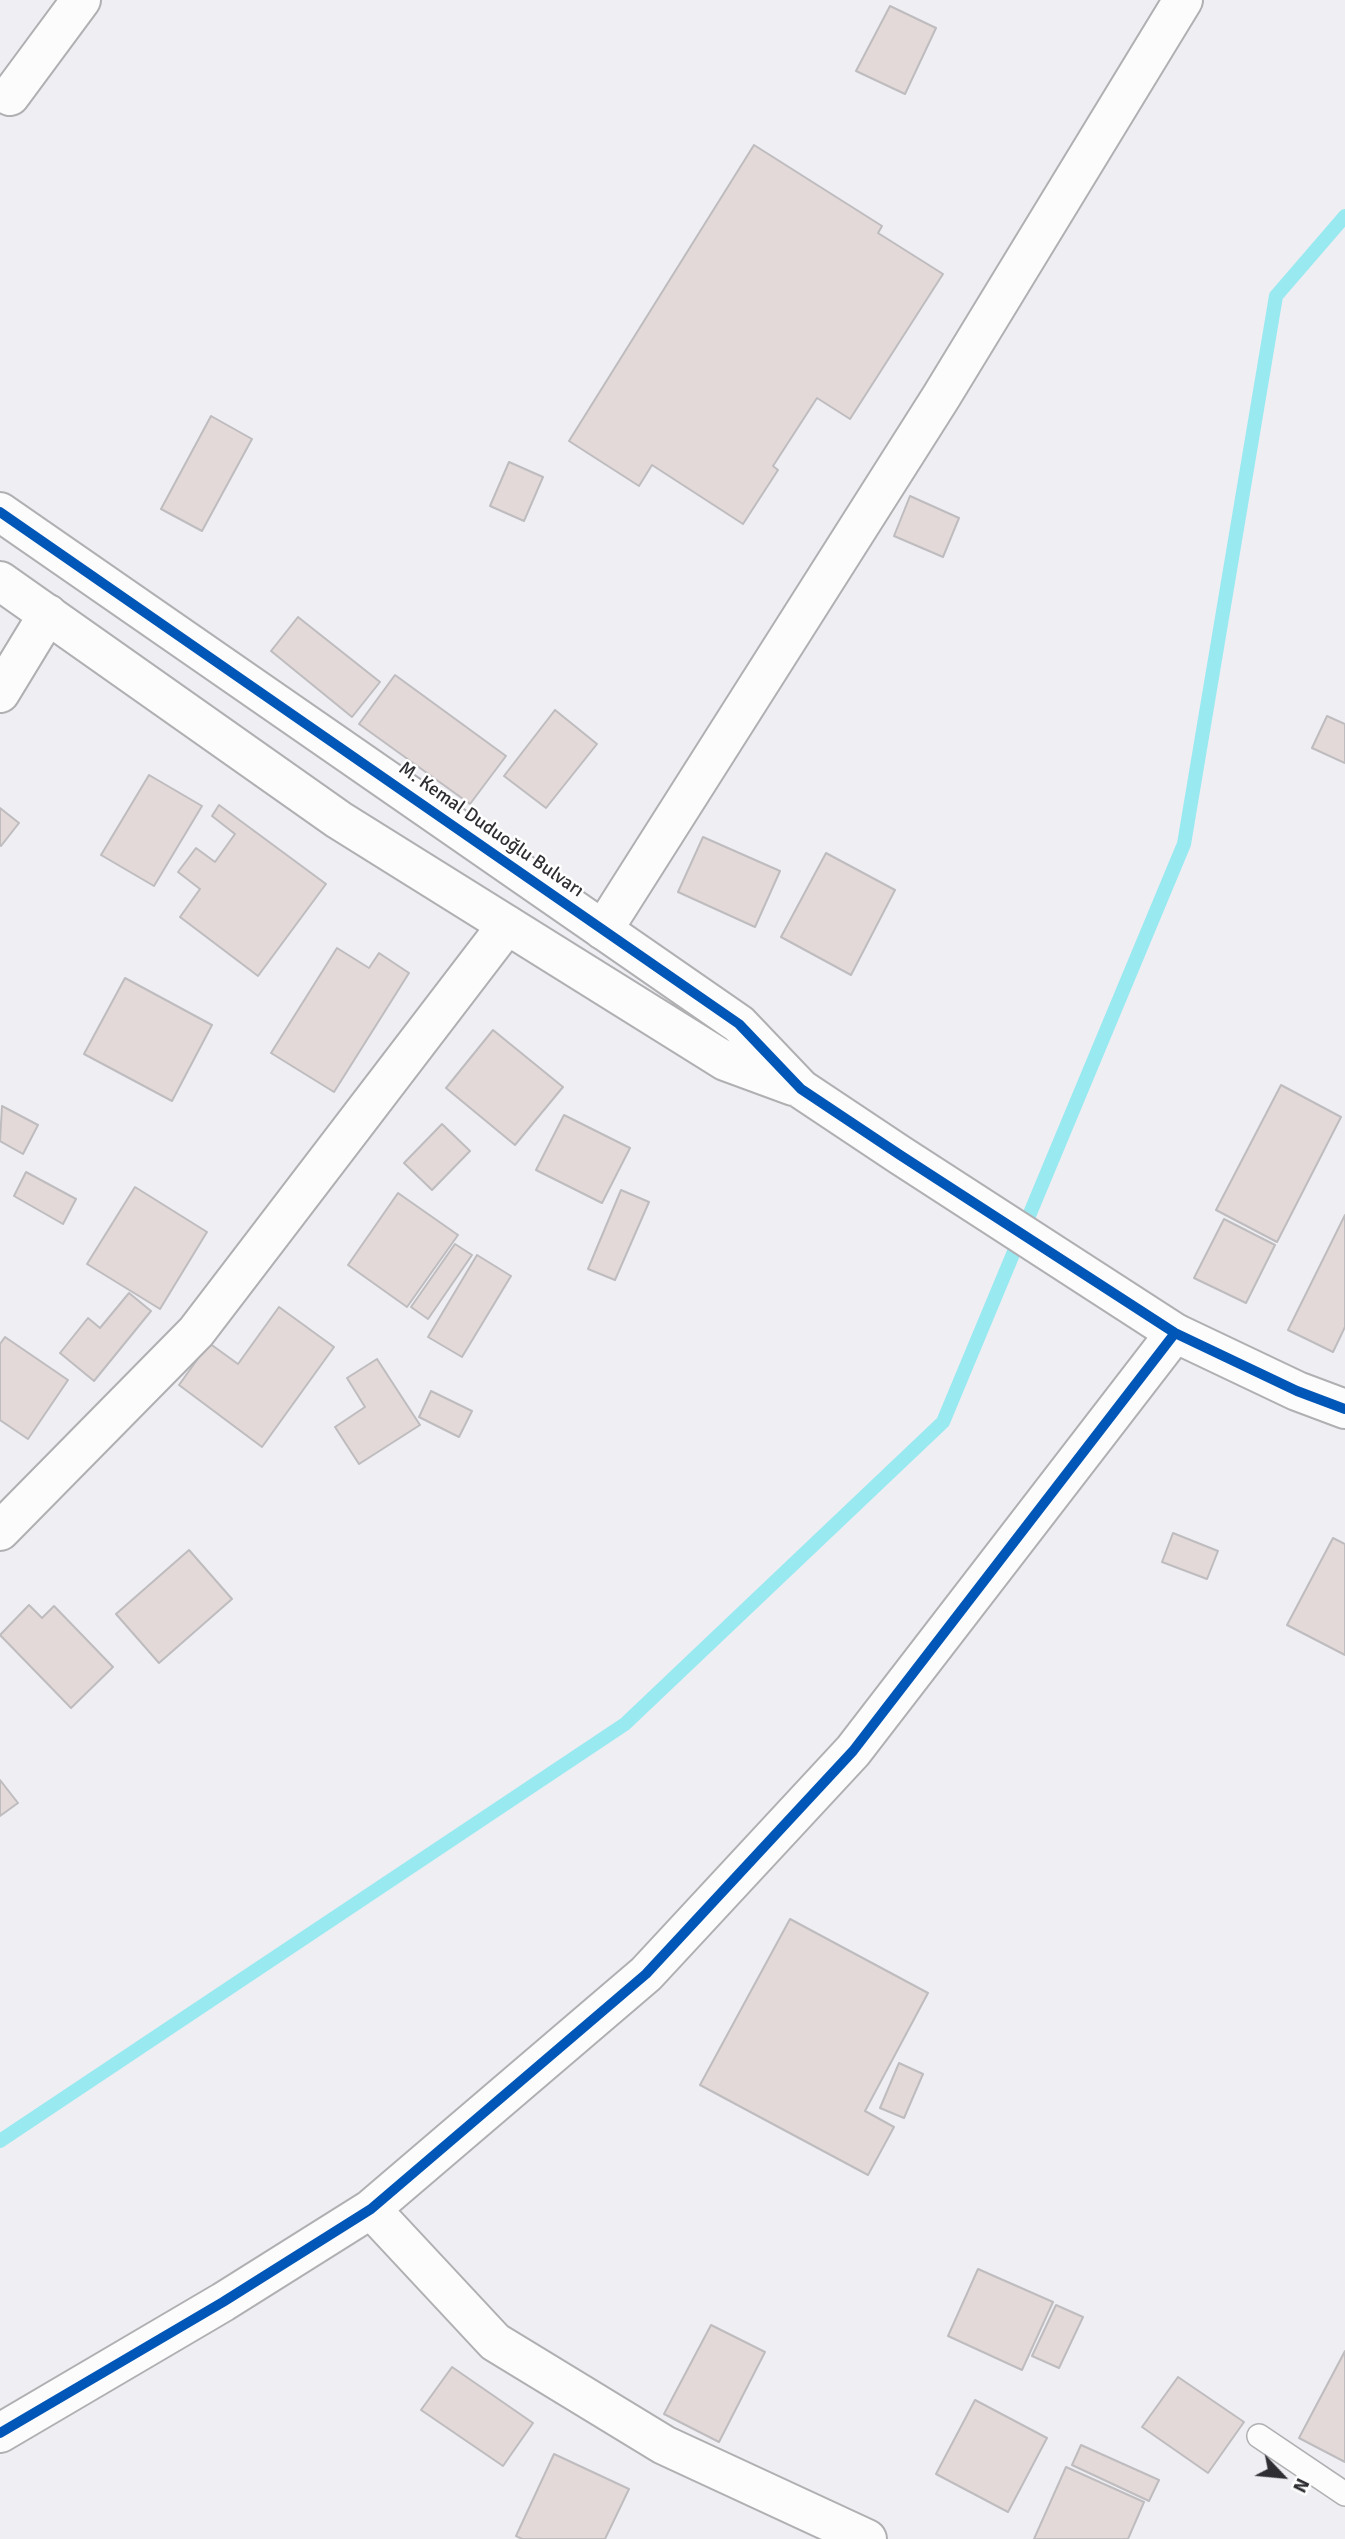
<!DOCTYPE html>
<html>
<head>
<meta charset="utf-8">
<style>
	body { margin:0 }
	#map { position:relative; width:1345px; height:2539px; overflow:hidden; background:#eeeef3; font-family:Signika,sans-serif }
	canvas { display:block }
	.north { position:absolute; left:1247px; top:2441px; width:70px; height:70px; -webkit-text-stroke:5px #fff; paint-order:stroke; rotate:116deg; font-size:19px; font-weight:700; line-height:28px; text-align:center; color:#2f2f33 }
	.north::after { content:''; display:block; margin:auto; width:24px; height:32px; background:#2f2f33; clip-path:polygon(50% 0,100% 100%,50% 72%,0 100%) }
</style>
</head>
<body>
<div id="map">
<canvas width="1345" height="2539"></canvas>
<div class="north">N</div>
</div>
<script>
const c = document.querySelector('canvas').getContext('2d');
c.lineJoin = 'round';
function poly(rows) {
  const path = new Path2D();
  for (const r of rows) {
    path.moveTo(r[0], r[1]);
    for (let i = 2; i < r.length; i += 2) path.lineTo(r[i], r[i + 1]);
  }
  return path;
}
function strokePath(path, color, width, dash) {
  c.strokeStyle = color;
  c.lineWidth = width;
  c.lineCap = dash ? 'butt' : 'round';
  c.setLineDash(dash || []);
  c.stroke(path);
}
function paint(path, color) {
  c.fillStyle = color;
  c.fill(path, 'evenodd');
}
function write(font, color, halo, rows, align = 'center') {
  c.font = font + ' Signika,sans-serif';
  c.lineWidth = 5;
  c.setLineDash([]);
  c.textBaseline = 'middle';
  c.strokeStyle = halo;
  c.fillStyle = color;
  for (const [text, x, y, turn = 0] of rows) {
    c.save();
    c.translate(x, y);
    c.rotate((+turn || 0) * Math.PI / 180);
    c.textAlign = isNaN(turn) ? turn : align;
    if (halo) c.strokeText(text, 0, 0);
    c.fillText(text, 0, 0);
    c.restore();
  }
}
strokePath(poly([
	[0,2141,625,1724,943,1422,1184,844,1276,296,1345,216]
]), '#99e9f1', 14);
const building = poly([
	[890,6,936,28,905,94,856,71,890,6],
	[754,145,882,226,878,233,943,274,850,419,817,398,773,466,778,470,743,524,652,465,639,486,569,441,754,145],
	[211,416,252,439,202,531,161,509,211,416],
	[509,462,543,477,524,521,490,506,509,462],
	[910,496,959,518,943,557,894,536,910,496],
	[298,617,380,682,352,717,271,651,298,617],
	[395,675,506,756,470,804,359,724,395,675],
	[555,710,597,744,546,808,504,776,555,710],
	[1327,716,1345,724,1345,763,1312,748,1327,716],
	[149,775,202,806,154,886,101,855,149,775],
	[219,805,326,884,258,976,180,917,200,889,178,872,196,848,215,862,235,834,212,816,219,805],
	[0,808,19,823,1,846,0,845,0,808],
	[703,837,780,871,755,927,678,892,703,837],
	[826,853,895,890,851,975,781,937,826,853],
	[337,948,369,968,379,953,409,973,334,1092,271,1053,337,948],
	[125,978,212,1025,172,1101,84,1054,125,978],
	[493,1030,563,1087,515,1145,446,1088,493,1030],
	[1281,1085,1341,1117,1277,1242,1216,1210,1281,1085],
	[2,1106,38,1125,23,1154,0,1141,2,1106],
	[564,1115,630,1148,602,1203,536,1170,564,1115],
	[442,1124,470,1151,432,1190,404,1163,442,1124],
	[26,1172,76,1199,63,1224,14,1196,26,1172],
	[135,1187,207,1232,160,1309,87,1264,135,1187],
	[621,1190,649,1202,615,1280,588,1269,621,1190],
	[398,1193,458,1235,407,1307,348,1265,398,1193],
	[1345,1215,1345,1327,1333,1352,1288,1330,1345,1215],
	[1224,1219,1275,1245,1246,1303,1194,1278,1224,1219],
	[455,1244,472,1255,428,1319,411,1307,455,1244],
	[477,1255,511,1276,462,1357,428,1337,477,1255],
	[129,1293,151,1311,94,1381,60,1353,88,1318,100,1328,129,1293],
	[279,1307,334,1347,262,1447,179,1385,209,1343,238,1364,279,1307],
	[5,1337,68,1380,28,1439,0,1420,0,1344,5,1337],
	[377,1359,420,1425,359,1464,335,1427,365,1407,347,1378,377,1359],
	[431,1391,472,1411,459,1437,419,1417,431,1391],
	[1173,1533,1218,1551,1207,1579,1162,1562,1173,1533],
	[1333,1538,1345,1544,1345,1655,1287,1625,1333,1538],
	[189,1550,232,1599,159,1663,116,1614,189,1550],
	[29,1605,42,1618,54,1606,113,1667,71,1708,0,1635,29,1605],
	[0,1780,18,1803,0,1816,0,1780],
	[790,1919,928,1993,865,2111,894,2127,868,2175,700,2085,790,1919],
	[899,2063,923,2074,904,2118,880,2108,899,2063],
	[978,2269,1053,2302,1022,2370,948,2336,978,2269],
	[1056,2305,1083,2317,1059,2368,1032,2356,1056,2305],
	[711,2325,765,2352,719,2442,664,2414,711,2325],
	[1345,2351,1345,2462,1299,2438,1345,2351],
	[452,2367,533,2423,503,2466,421,2410,452,2367],
	[1178,2377,1244,2422,1208,2473,1142,2427,1178,2377],
	[975,2400,1047,2438,1008,2512,936,2474,975,2400],
	[1081,2445,1159,2480,1149,2501,1072,2465,1081,2445],
	[554,2454,629,2489,605,2539,522,2539,516,2536,554,2454],
	[1066,2467,1144,2502,1128,2539,1034,2539,1066,2467]
]);
paint(building, '#e3d9d8');
strokePath(building, '#bebcbe', 2);
const service = poly([
	[1259,2436,1345,2494]
]);
const minor = poly([
	[10,96,81,0],
	[0,693,48,614],
	[603,930,941,397,1183,0],
	[0,1531,196,1332,507,925],
	[371,2209,495,2342,664,2445,867,2539],
	[0,2433,223,2302,371,2209,646,1974,853,1751,1175,1333]
]);
const tertiary = poly([
	[0,512,739,1024,801,1089,900,1155,1175,1333,1297,1391,1345,1409],
	[0,581,339,820,725,1061,793,1086]
]);
strokePath(service, '#b0b0b3', 26);
strokePath(minor, '#b0b0b3', 42);
strokePath(tertiary, '#b0b0b3', 42);
strokePath(service, '#fcfcfd', 23);
strokePath(minor, '#fcfcfd', 38);
strokePath(tertiary, '#fcfcfd', 38);
strokePath(poly([
	[0,512,739,1024,801,1089,900,1155,1175,1333,1297,1391,1345,1409],
	[0,2433,223,2302,371,2209,646,1974,853,1751,1175,1333]
]), '#0057b8', 10);
write('19px', '#2f2f33', '#fff', [
	["M. Kemal Duduoğlu Bulvarı",491,830,35]
]);
</script>
</body>
</html>
